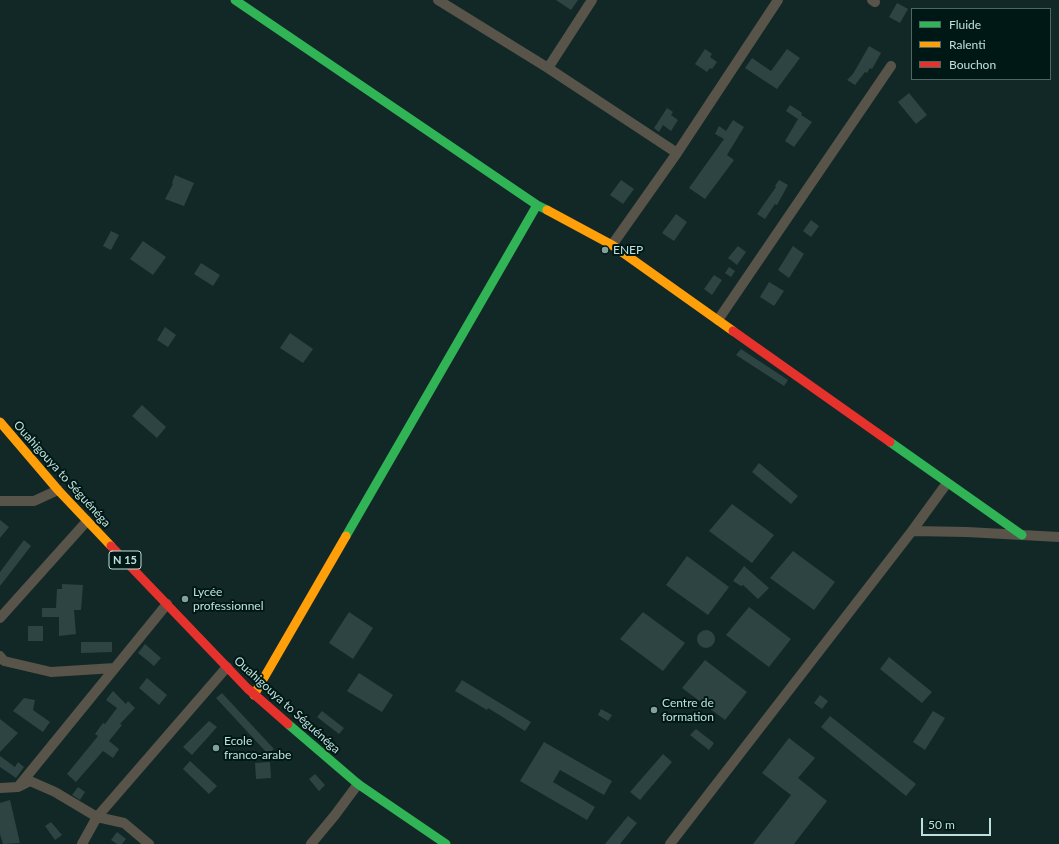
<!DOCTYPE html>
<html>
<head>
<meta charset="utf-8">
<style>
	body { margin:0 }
	#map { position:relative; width:1059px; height:844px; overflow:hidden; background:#122826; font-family:Lato,sans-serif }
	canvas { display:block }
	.legend { position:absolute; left:911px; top:8px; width:140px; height:72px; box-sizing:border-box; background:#001815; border:1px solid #4c6864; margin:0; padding:5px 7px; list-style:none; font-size:12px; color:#bee0db }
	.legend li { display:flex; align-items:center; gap:8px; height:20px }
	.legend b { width:20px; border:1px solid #4c6864 }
	.scale { position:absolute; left:921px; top:818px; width:70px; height:18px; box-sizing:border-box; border:2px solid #bee0db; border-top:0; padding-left:5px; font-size:12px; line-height:14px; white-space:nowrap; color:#bee0db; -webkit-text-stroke:3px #001815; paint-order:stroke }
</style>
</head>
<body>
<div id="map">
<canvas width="1059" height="844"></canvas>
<ul class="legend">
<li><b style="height:5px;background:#30b455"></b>Fluide</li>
<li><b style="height:5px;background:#ff9f0a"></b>Ralenti</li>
<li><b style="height:5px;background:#e5322d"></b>Bouchon</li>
</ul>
<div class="scale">50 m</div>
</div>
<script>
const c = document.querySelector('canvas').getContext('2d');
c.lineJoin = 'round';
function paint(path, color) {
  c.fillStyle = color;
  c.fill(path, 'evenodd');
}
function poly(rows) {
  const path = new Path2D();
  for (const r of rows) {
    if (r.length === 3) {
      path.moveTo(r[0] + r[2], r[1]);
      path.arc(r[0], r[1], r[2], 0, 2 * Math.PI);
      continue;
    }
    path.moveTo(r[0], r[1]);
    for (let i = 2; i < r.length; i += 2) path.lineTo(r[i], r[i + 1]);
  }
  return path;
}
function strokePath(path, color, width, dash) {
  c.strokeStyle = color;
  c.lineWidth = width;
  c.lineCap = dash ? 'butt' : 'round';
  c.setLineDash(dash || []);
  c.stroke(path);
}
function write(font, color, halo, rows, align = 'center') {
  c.font = font + ' Lato,sans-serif';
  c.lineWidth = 4;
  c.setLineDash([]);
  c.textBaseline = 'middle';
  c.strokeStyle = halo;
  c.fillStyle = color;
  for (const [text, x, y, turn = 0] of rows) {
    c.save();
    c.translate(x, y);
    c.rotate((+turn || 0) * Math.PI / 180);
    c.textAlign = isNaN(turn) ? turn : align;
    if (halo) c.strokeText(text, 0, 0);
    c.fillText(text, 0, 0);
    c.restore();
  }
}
paint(poly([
	[556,0,578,0,571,10],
	[897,3,908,9,900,23,889,17],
	[869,46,881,53,872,69,870,68,867,73,865,72,855,85,847,80,853,74],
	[705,49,712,54,710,57,717,62,712,69,710,68,707,72,695,64],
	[787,49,800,58,777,89,745,68,752,58,771,71],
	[909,93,927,115,916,124,898,102],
	[790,105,802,113,801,115,812,122,794,147,785,141,798,119,786,111],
	[667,108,673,112,671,115,678,120,671,131,663,125,659,132,654,128],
	[733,120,744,127,727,155,734,160,705,199,689,188,724,139,715,134,719,126,726,131],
	[175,175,194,183,184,206,165,199,173,184,172,183],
	[621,180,634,189,623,204,610,195],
	[779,180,788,185,777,205,775,204,765,219,757,214,776,187,775,186],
	[676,214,687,222,674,241,662,233],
	[811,220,819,226,811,237,803,231],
	[111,231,119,235,111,250,103,246],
	[143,241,166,257,153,275,130,259],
	[738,246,746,252,737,265,728,258],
	[793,246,804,254,789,278,778,270],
	[201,263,220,275,213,286,194,274],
	[729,267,735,271,731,277,725,273],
	[714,275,722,280,712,295,704,289],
	[769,282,784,291,774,306,760,297],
	[165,327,176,335,168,347,157,340],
	[290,333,313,349,303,363,280,348],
	[741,349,788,380,784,386,736,355],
	[142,405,166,427,157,438,132,416],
	[759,463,798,496,791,504,752,472],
	[732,504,774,535,752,563,709,531],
	[0,520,9,527,0,538],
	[24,540,31,546,0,586,0,572],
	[793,551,835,582,814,610,770,578],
	[687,556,729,587,708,615,666,585],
	[744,566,769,588,758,599,743,585,741,586,733,581],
	[62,584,83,585,81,610,74,610,76,634,59,636,59,617,42,617,42,608,56,608,57,589,62,589],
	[749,607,791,639,769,667,726,635],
	[349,612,373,628,353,659,329,643],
	[643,612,685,643,663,671,620,639],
	[28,626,43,626,43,641,28,641],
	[706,639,9],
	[81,642,112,642,112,652,81,653],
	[145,644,161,658,154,666,138,653],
	[889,657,932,692,922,703,880,669],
	[705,660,747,692,725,720,682,688],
	[359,673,393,695,382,712,347,691],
	[147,678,167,695,159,705,139,688],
	[462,680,531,722,525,731,488,708,487,710,455,691],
	[113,691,126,704,128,701,135,708,120,724,122,725,109,741,119,749,113,758,103,751,76,782,67,774,98,736,95,734,103,723,105,724,117,708,106,700],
	[222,693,274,749,268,754,216,698],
	[820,695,828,701,822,709,814,703],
	[24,698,35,700,33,710,50,722,43,732,13,711],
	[601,709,612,715,608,721,598,715],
	[322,711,344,728,339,734,317,717],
	[933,711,945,718,925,750,913,742],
	[830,716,916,784,906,796,821,727],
	[0,719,18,733,0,752],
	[209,721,217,727,192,755,183,747],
	[696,729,714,743,709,750,690,735],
	[789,738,815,758,798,778,827,801,794,844,753,844,791,795,762,773],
	[544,742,612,781,604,795,560,770,553,782,595,807,587,820,520,781],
	[663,754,672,762,640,800,630,792],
	[0,756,15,767,18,762,24,767,16,778,0,767],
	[190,761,217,786,209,794,183,769],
	[270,762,271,778,256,779,255,763],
	[315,774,325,785,319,791,309,779],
	[78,787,85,792,80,800,72,795],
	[10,800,20,843,3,844,0,834,0,803],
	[628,816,637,823,620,844,605,844],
	[51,822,62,835,55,840,45,826],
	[117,832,126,839,122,844,117,844,111,840]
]), '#2e4442');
strokePath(poly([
	[438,0,548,68,677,153],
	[872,0,875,2],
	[548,68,592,0],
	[612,245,677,153,778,0],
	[718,320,891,66],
	[0,501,34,501,58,490],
	[912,531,967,532,1059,537],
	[0,618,87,521],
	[0,656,4,661,51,672,115,668],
	[18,787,167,604],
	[0,788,18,787,30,781,55,792,97,817,124,823,149,844],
	[82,844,97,817,227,667],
	[311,844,335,815,358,784],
	[670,844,912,531,947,483]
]), '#58544a', 10);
strokePath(poly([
	[235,0,537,205,547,210],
	[890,442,1022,535],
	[346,536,537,205],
	[288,724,358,784,446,844]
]), '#30b455', 9);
strokePath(poly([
	[547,210,612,245,733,331],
	[0,422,58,490,111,546],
	[254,695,346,536]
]), '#ff9f0a', 9);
strokePath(poly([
	[733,331,890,442],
	[111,546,247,688,288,724]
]), '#e5322d', 9);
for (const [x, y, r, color] of [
	[605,250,4,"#82a09c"],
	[185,599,4,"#82a09c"],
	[654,710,4,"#82a09c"],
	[216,748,4,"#82a09c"]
]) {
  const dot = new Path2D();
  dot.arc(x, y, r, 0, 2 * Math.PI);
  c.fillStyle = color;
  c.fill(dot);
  strokePath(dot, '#001815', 1.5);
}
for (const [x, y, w] of [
	[125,560,32]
]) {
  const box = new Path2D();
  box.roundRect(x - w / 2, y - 9, w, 18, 3);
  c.fillStyle = '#001815';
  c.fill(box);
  strokePath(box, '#bee0db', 1);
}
write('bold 11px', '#bee0db', null, [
	["N 15",125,560]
]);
write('12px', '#bee0db', '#001815', [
	["ENEP",613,250],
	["Lycée",193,592],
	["professionnel",193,606],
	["Centre de",662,703],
	["formation",662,717],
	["Ecole",224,741],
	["franco-arabe",224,755]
], 'left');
write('12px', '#bee0db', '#001815', [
	["Ouahigouya to Séguénéga",62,474,48],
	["Ouahigouya to Séguénéga",287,705,42]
]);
</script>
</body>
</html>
